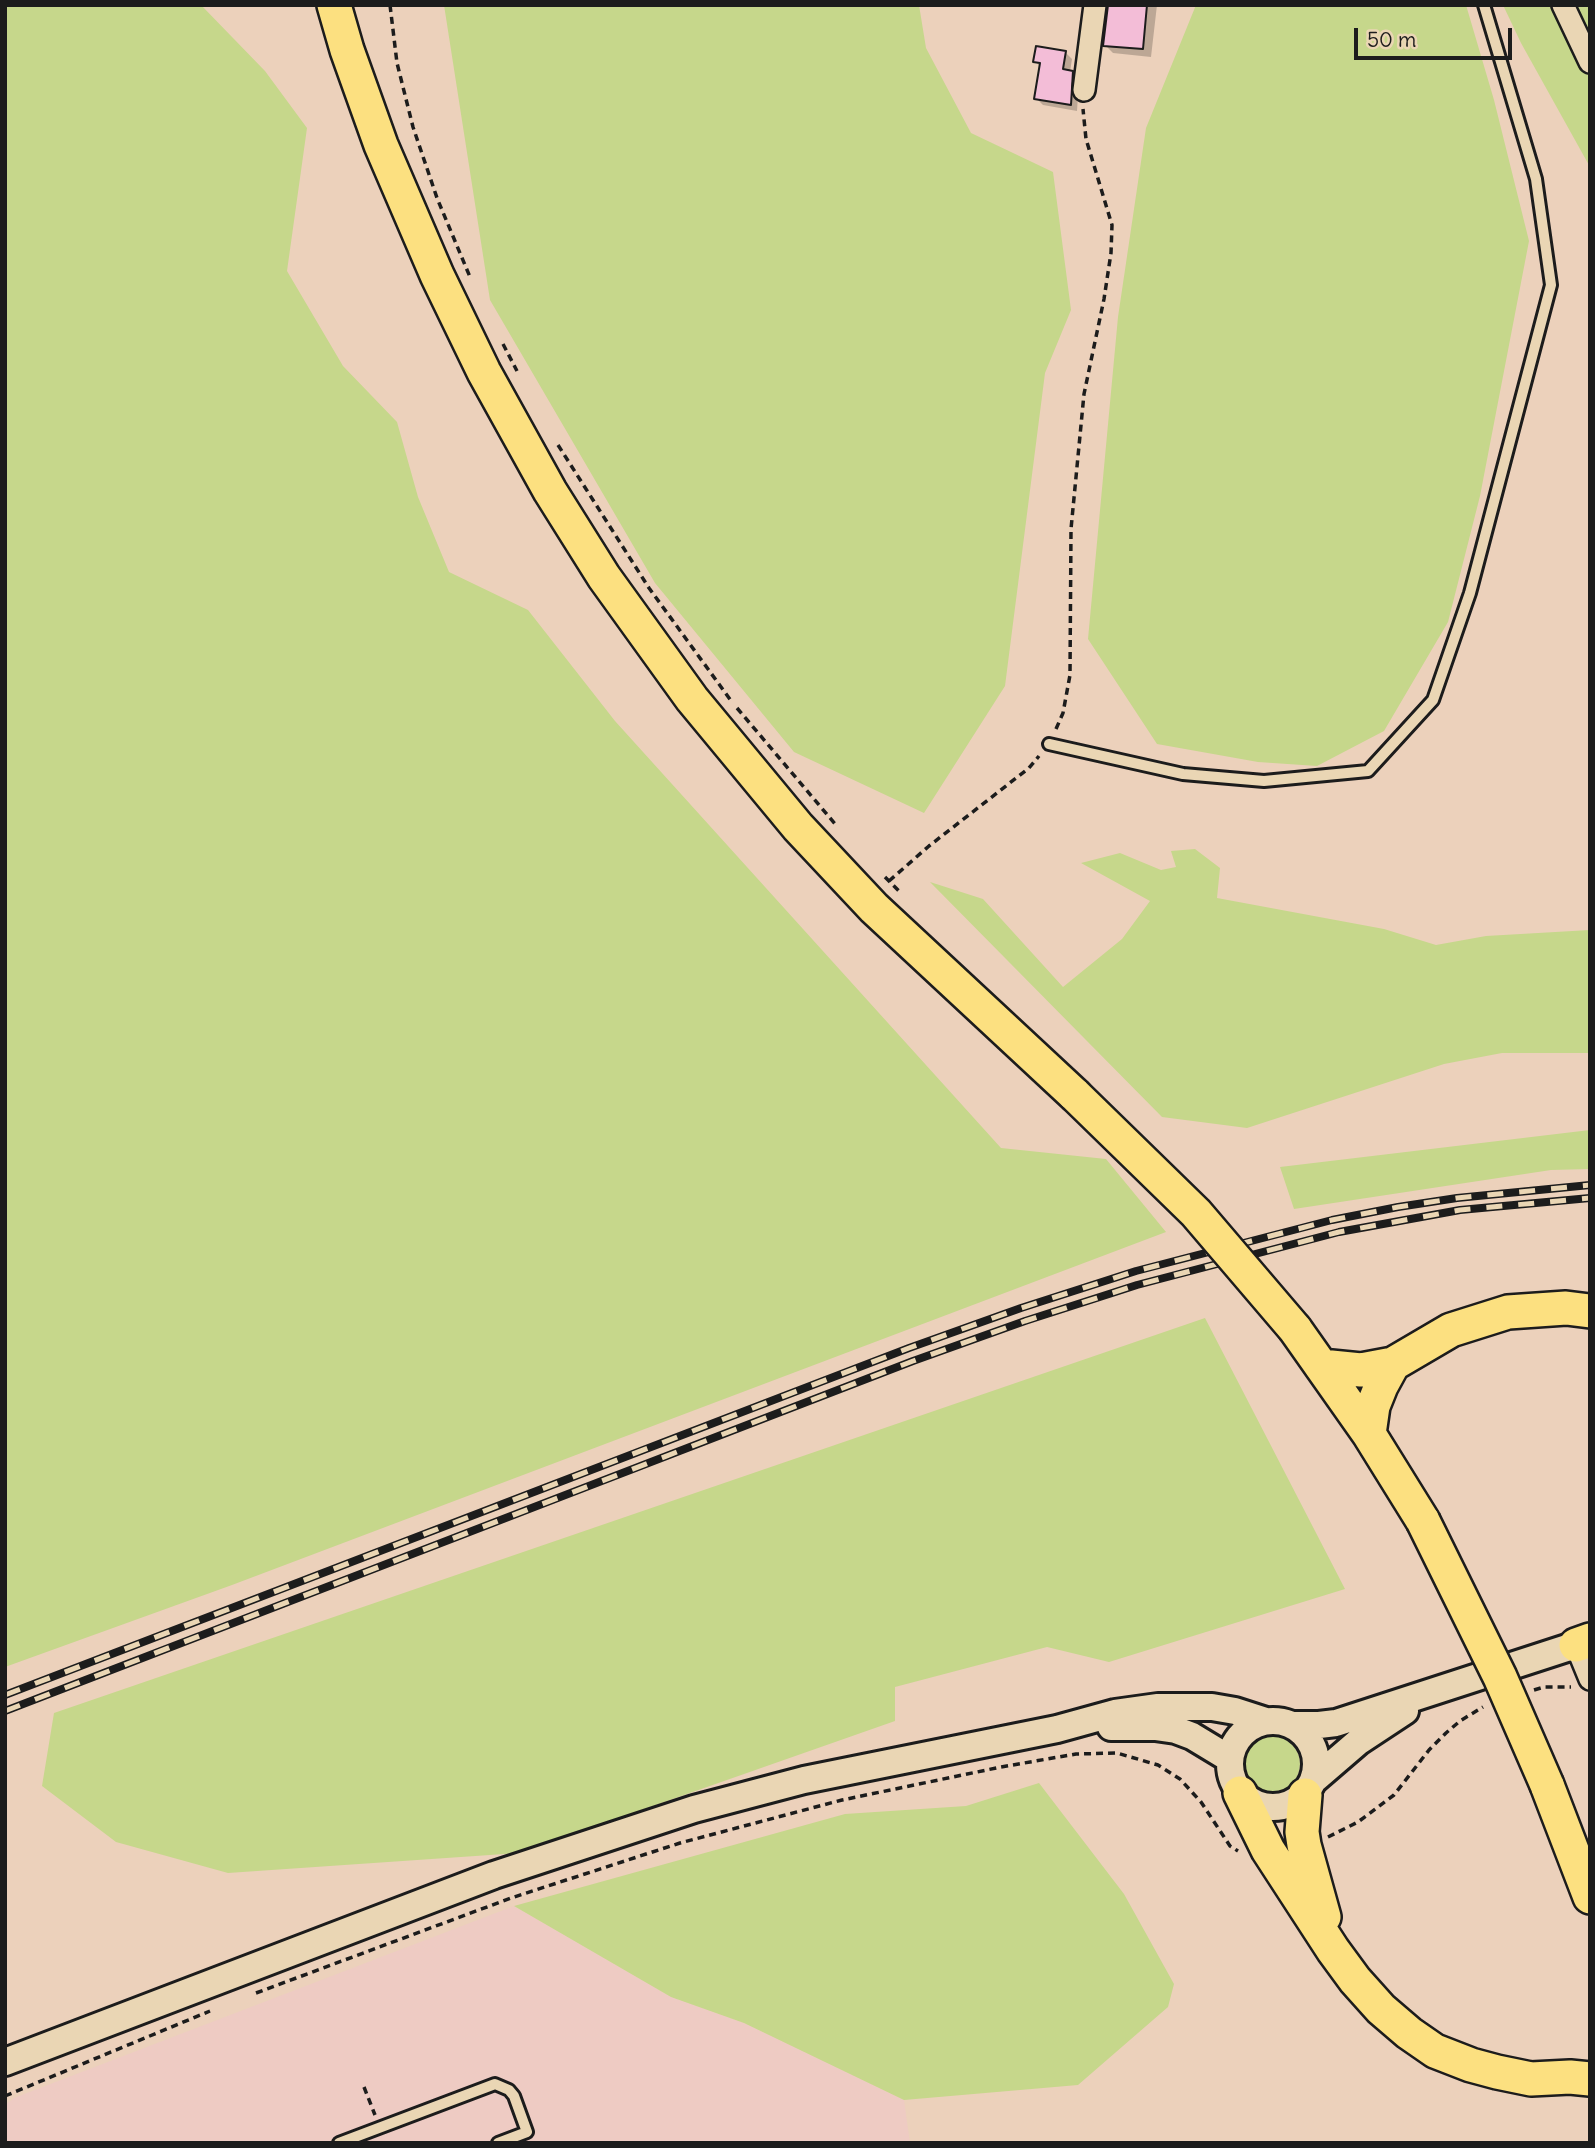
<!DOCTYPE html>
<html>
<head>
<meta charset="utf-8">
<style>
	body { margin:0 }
	#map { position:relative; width:1595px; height:2148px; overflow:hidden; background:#ecd1bb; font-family:Delius,sans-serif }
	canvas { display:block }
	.frame { position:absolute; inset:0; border:7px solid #1c1c1c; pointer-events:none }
	.scale { position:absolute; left:1354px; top:28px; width:158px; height:32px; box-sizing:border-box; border:4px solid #1c1c1c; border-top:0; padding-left:9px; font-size:21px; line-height:24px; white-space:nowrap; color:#1c1c1c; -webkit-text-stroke:5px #ead6b4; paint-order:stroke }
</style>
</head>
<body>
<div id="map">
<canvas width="1595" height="2148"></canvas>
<div class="frame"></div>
<div class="scale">50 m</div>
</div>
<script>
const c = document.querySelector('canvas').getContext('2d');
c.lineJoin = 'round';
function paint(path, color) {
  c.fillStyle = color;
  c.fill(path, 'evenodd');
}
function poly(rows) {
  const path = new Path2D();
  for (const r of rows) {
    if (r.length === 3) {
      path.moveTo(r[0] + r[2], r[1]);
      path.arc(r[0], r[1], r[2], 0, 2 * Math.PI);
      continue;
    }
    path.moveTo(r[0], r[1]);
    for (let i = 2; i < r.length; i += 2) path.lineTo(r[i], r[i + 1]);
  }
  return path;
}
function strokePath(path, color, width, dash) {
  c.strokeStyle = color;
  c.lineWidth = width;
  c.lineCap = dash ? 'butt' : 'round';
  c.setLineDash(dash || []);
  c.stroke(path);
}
paint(poly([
	[514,1906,671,1997,744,2023,904,2100,910,2143,5,2143,5,2105,14,2098]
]), '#eecbc3');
paint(poly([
	[5,5,201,5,265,71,307,128,287,271,343,366,397,422,418,497,449,572,528,610,615,721,1001,1148,1106,1159,1166,1232,232,1585,5,1667],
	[444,5,919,5,926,48,971,133,1053,172,1071,310,1045,373,1005,686,924,813,794,752,655,583,490,300],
	[1196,5,1466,5,1494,100,1529,241,1480,496,1448,622,1384,731,1317,766,1258,762,1157,744,1088,639,1118,317,1146,128],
	[1503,5,1590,5,1590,167,1521,43],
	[1195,849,1220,868,1217,898,1384,929,1436,945,1486,936,1590,930,1590,1053,1502,1053,1444,1064,1247,1128,1162,1117,930,882,983,899,1063,987,1122,939,1150,901,1081,863,1120,853,1161,870,1176,867,1171,851],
	[1590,1130,1590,1169,1551,1170,1294,1209,1280,1167],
	[1205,1318,1345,1589,1109,1662,1047,1647,895,1687,895,1721,519,1853,228,1873,116,1842,42,1786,54,1713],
	[1272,1764,28],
	[1039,1783,1124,1894,1174,1984,1168,2007,1078,2085,904,2100,744,2023,671,1997,514,1906,845,1814,966,1806]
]), '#c6d78b');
paint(poly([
	[1110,5,1157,5,1151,57,1113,53,1105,45],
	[1065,52,1072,59,1070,72,1079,79,1077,111,1043,105,1036,98,1041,67,1035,61]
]), '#0003');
const building = poly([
	[1108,5,1147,5,1143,49,1103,46,1108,5],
	[1036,46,1066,51,1063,69,1073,71,1071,105,1034,99,1040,63,1033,62,1036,46]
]);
paint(building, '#f3bdd7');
strokePath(building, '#1c1c1c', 2);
const service = poly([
	[1049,744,1183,774,1264,781,1368,771,1433,700,1470,593,1551,285,1536,179,1484,5],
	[339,2143,495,2084,509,2090,514,2096,527,2132,498,2143]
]);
const minor = poly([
	[1563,5,1590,62],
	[1084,90,1095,5],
	[1576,1645,1590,1679]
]);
const tertiary = poly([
	[1273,1764,43],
	[1291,1725,1319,1725,1336,1723,1576,1645],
	[1111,1727,1155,1727,1176,1730,1192,1736,1230,1759],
	[1315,1779,1358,1742,1405,1711],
	[5,2062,494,1875,694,1809,804,1780,1057,1729,1115,1713,1158,1707,1212,1707,1235,1711,1266,1721]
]);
const primary = poly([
	[334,5,347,50,381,145,437,275,484,372,550,491,604,577,692,699,798,827,874,908,1075,1095],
	[1295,1329,1369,1434,1423,1521],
	[1321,1366,1361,1370,1393,1364,1451,1330,1508,1312,1566,1308,1590,1311],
	[1369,1434,1373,1406,1381,1386,1393,1364],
	[1576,1645,1590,1640],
	[1547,1785,1590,1897],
	[1240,1793,1268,1850,1333,1950,1355,1980,1381,2009,1409,2033,1435,2051,1471,2065,1497,2072,1531,2079,1570,2077,1590,2079],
	[1305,1795,1302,1832,1304,1845,1324,1917]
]);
strokePath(service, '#1c1c1c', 16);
strokePath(minor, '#1c1c1c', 26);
strokePath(tertiary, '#1c1c1c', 32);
strokePath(primary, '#1c1c1c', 38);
strokePath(poly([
	[390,5,397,63,413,127,437,198,470,277],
	[503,344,517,371],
	[558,445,649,588,732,702],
	[737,708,836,825],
	[1056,729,1063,713,1070,675,1071,529,1084,394,1104,299,1111,253,1112,225,1086,139,1083,109],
	[885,877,899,891],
	[889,881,929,846,1029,768,1039,756],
	[1534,1690,1544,1687,1571,1687],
	[1328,1837,1358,1822,1394,1795,1429,1750,1446,1733,1460,1721,1483,1707],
	[256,1993,511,1898,680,1843,842,1800,1001,1767,1076,1754,1117,1753,1158,1765,1180,1779,1201,1802,1230,1846,1238,1851],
	[364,2087,375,2115],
	[5,2096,210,2011]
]), '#1c1c1c', 3.5, [7, 5]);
strokePath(service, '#ead6b4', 10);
strokePath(minor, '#ead6b4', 21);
strokePath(tertiary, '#ead6b4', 26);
strokePath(primary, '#fce080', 33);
const rail = poly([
	[5,1695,909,1348,1021,1308,1136,1271,1332,1220,1398,1207,1457,1198,1590,1185],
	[5,1711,913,1361,1025,1321,1137,1285,1339,1232,1460,1210,1590,1198]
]);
strokePath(rail, '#1c1c1c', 8);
strokePath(rail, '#ead6b4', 5, [16]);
const primaryBridge = poly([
	[1075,1095,1196,1213,1295,1329],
	[1423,1521,1500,1677,1547,1785]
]);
strokePath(primaryBridge, '#1c1c1c', 38, []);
strokePath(primaryBridge, '#fce080', 33);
</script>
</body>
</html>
